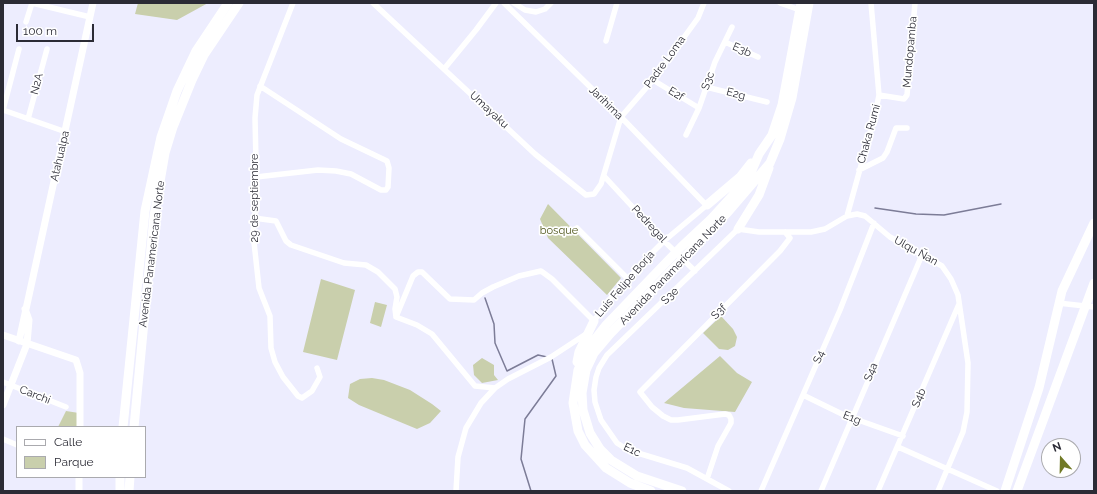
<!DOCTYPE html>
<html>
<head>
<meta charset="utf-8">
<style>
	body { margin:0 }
	#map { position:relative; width:1097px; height:494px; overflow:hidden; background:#ededfe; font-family:Raleway,sans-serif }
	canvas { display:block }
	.frame { position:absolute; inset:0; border:4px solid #2b2b35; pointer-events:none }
	.legend { position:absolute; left:16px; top:426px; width:130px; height:52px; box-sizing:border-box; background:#fff; border:1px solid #aaaaae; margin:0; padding:5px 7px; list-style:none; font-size:12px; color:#2b2b35 }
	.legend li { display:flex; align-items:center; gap:8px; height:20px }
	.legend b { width:20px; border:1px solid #aaaaae }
	.north { position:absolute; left:1041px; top:438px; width:40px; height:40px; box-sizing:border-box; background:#fff; border:1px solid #aaaaae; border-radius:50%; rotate:340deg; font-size:11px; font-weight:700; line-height:16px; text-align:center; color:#2b2b35 }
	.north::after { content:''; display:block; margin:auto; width:14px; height:18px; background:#717a26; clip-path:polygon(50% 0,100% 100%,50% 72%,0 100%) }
	.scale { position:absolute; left:16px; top:24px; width:78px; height:18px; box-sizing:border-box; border:2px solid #2b2b35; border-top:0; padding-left:5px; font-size:12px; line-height:14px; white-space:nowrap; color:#2b2b35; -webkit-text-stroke:3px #fff; paint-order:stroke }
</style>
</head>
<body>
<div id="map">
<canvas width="1097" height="494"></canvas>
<div class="frame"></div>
<ul class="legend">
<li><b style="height:5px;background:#fff"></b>Calle</li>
<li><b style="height:11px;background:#c9cfac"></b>Parque</li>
</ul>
<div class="north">N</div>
<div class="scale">100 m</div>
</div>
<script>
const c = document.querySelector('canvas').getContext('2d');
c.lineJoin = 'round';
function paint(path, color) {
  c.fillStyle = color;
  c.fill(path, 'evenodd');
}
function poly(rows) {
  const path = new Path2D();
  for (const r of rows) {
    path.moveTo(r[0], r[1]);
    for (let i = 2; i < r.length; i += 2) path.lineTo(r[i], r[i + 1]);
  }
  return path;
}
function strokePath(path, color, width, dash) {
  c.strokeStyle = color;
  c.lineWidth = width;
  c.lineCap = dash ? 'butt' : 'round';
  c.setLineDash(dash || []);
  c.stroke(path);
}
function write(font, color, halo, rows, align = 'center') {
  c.font = font + ' Raleway,sans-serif';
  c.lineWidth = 3.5;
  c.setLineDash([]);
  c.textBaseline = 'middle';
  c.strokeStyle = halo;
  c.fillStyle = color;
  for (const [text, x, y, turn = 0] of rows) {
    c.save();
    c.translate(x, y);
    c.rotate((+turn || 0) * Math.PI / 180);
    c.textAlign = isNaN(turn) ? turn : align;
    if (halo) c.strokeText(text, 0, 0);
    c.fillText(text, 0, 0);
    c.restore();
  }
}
paint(poly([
	[138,3,208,3,177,20,135,14],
	[548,204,621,278,607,295,548,238,540,219],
	[321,279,355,290,337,360,303,352],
	[375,302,387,305,381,327,370,323],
	[721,316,733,329,737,337,735,346,728,350,719,349,703,333],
	[720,356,737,373,752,382,735,412,684,408,664,403],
	[482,358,494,365,494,375,498,380,482,383,474,375,473,365],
	[372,378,384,380,410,390,432,404,441,411,430,423,417,429,359,405,348,398,350,384,360,379],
	[66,411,79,413,79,427,58,427]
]), '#c9cfac');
strokePath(poly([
	[875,208,916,214,944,215,1001,204],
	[485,298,494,324,495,343,507,371,538,355,547,357],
	[531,491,521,459,525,419,556,376,552,359]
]), '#7c7c97', 1.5);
strokePath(poly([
	[32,3,90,17],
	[293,3,257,95,255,118,257,206,254,218,253,233,259,288,270,316,271,348,275,362,283,377,298,396,302,398,312,391,320,377,317,368],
	[373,3,535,154,586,195,594,194,601,184,621,117,653,80,698,18,704,3],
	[504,3,621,117,707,206],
	[514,3,525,10,536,12,545,9,551,3],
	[780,3,800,10],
	[26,22,32,3],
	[606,41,617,3],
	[725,42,758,57],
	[444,69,476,30,496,3],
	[653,80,699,108],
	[706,87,767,102],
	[879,95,904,99,907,95,915,3],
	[3,110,66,132],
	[3,110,19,49],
	[28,119,47,49],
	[686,135,699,108,715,62,732,27],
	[859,170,883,158,887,152,896,128,907,128],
	[604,176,664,241,695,271],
	[256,177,318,170,336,171,351,174,381,190,386,190,388,187,389,168,387,161,341,139,260,86],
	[847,216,875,115,879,95,871,3],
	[254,218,276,221,286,241,291,245,344,263,366,265,378,272,395,289,397,297,395,309,396,317,417,325,432,334,475,386,495,388],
	[577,228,628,279],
	[1058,303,1094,307],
	[396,317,413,276,418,272,422,272,450,299,474,300,482,293,493,287,519,276,541,271,552,279,594,321,607,302,648,257,664,241,707,205],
	[3,382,66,407],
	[803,395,844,415,903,436],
	[3,439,17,445],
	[898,447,997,491],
	[707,479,718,446,731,423,731,419,729,415,725,414,678,420,671,420,663,416,652,407,640,392,780,251,790,238,785,232],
	[456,491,458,457,466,428,481,403,495,388,508,379,551,357,586,334],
	[729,491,687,468,628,450,617,443,601,420,595,402,594,390,596,377,599,368,607,355,738,229,759,232,811,232,825,229,847,216,857,214,865,216,890,237,942,266,951,279,958,295,968,363,967,412,963,432,938,491],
	[761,491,840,310,874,223],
	[821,491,922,255],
	[878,491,959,304]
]), '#fff', 5.5);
strokePath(poly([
	[3,335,76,360,80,373,80,427],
	[19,341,93,3],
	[3,405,27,344,29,320,25,309],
	[79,491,79,477]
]), '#fff', 7);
strokePath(poly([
	[707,205,740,177,751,163],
	[738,229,759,195,769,168],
	[577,362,579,352,594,321],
	[123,427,145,211,161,137,177,91,196,51,228,3],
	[134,427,154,216,165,153,173,127,192,80,204,55,239,3],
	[120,477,120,491],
	[129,491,130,477],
	[651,491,630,483,606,468,585,445,578,431,573,403,578,370,588,348,606,325,681,247,711,219,743,184,750,175,759,154,772,135,782,105,801,3],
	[682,491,637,476,611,460,600,449,590,433,583,410,582,393,586,370,594,353,610,334,728,212,770,163,780,139,792,98,809,3],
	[1005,491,1039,388,1062,291,1094,223],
	[1017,491,1094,283]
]), '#fff', 9);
write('11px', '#2b2b35', '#fff', [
	["E3b",742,50,24],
	["Mundopamba",910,52,-85],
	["Padre Loma",665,62,-54],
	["S3c",708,81,-70],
	["N2A",37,84,-75],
	["E2f",676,94,31],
	["E2g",736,94,15],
	["Jarihima",606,103,44],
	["Umayaku",489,110,43],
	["Chaka Rumi",869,134,-75],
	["Atahualpa",60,156,-77],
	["29 de septiembre",255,198,-90],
	["Pedregal",649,224,47],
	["Ulqu Ñan",916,251,29],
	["Avenida Panamericana Norte",152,254,-83],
	["Avenida Panamericana Norte",673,270,-46],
	["Luis Felipe Borja",625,284,-49],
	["S3e",670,296,-45],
	["S3f",719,312,-45],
	["S4",819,357,-66],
	["S4a",871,372,-67],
	["Carchi",35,395,21],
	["S4b",919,398,-67],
	["E1g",852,418,21],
	["E1c",632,450,25]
]);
write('11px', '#50571d', '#fff', [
	["bosque",559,231]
]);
</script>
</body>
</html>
